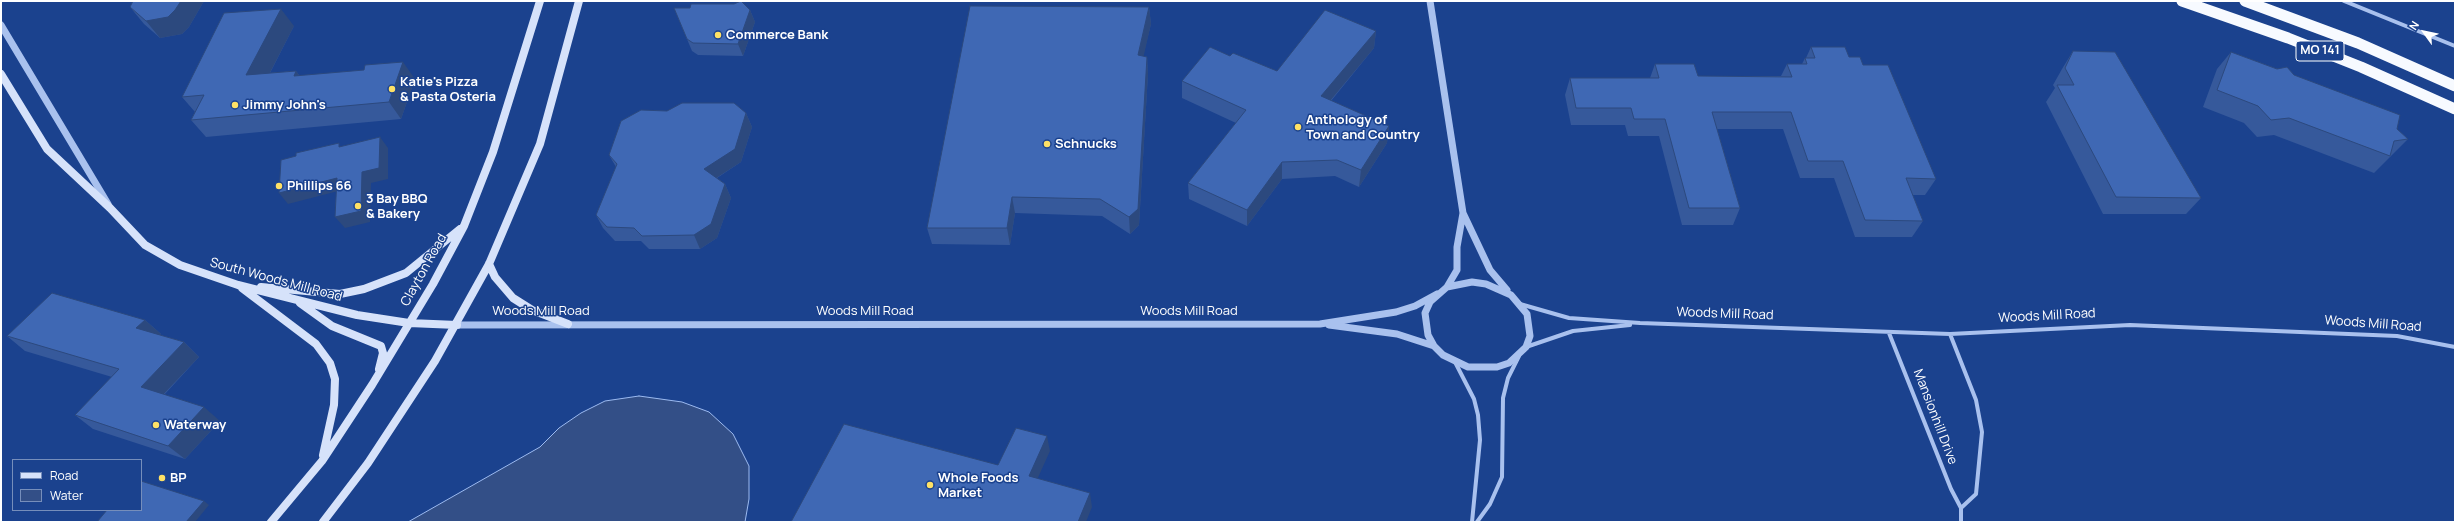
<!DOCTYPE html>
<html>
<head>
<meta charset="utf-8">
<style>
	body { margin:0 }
	#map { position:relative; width:2456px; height:523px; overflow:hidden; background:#1b428e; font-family:Manrope,sans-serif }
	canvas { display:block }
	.frame { position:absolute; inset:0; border:2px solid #fff; pointer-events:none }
	.legend { position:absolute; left:12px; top:459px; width:130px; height:52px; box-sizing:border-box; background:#1b428e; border:1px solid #768ebb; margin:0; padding:5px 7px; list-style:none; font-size:12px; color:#fff }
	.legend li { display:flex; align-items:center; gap:8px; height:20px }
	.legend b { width:20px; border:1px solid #768ebb }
	.north { position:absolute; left:2404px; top:12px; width:40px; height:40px; -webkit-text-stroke:3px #1b428e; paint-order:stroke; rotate:303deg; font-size:11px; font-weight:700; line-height:16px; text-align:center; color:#fff }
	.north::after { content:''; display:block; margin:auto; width:14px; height:18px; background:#fff; clip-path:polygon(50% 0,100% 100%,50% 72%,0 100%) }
</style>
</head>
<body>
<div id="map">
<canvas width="2456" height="523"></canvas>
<div class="frame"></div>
<ul class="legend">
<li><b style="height:5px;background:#d6e2fa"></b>Road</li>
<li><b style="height:11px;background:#334f87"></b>Water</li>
</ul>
<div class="north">N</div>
</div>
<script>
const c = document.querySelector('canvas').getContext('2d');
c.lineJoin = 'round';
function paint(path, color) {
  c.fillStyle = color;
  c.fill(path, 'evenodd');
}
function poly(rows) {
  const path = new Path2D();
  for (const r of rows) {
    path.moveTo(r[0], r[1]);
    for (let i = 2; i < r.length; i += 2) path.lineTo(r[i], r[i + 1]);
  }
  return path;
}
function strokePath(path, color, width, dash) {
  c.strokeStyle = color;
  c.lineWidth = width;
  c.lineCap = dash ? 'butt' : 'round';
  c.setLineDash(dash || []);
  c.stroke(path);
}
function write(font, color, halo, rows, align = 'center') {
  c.font = font + ' Manrope,sans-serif';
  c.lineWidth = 3;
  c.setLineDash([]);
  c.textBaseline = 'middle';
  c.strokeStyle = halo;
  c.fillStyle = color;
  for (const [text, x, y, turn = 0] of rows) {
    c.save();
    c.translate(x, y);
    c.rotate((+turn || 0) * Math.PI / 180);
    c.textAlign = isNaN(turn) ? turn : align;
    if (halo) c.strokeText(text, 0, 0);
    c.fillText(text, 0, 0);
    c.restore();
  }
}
const water = poly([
	[639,396,682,402,709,412,733,434,749,466,749,499,745,522,408,522,540,447,559,428,581,413,605,401,639,396]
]);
paint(water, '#334f87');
strokePath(water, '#9cbaf0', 1);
strokePath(poly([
	[2344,1,2455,46],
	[1520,304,1569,318,1640,323,1950,334,2130,325,2397,336,2455,347],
	[1889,333,1951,489,1961,508,1961,522],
	[1950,334,1976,400,1982,432,1976,494,1961,508],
	[1526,347,1573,331,1630,325],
	[1455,362,1474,399,1478,415,1480,440,1472,522],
	[1477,522,1490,504,1502,477,1503,398,1508,378,1519,356]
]), '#a9c1ee', 4);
strokePath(poly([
	[1430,1,1463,213,1457,247,1457,270,1447,287],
	[1,25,108,204],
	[1463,213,1490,270,1507,290],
	[1472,282,1486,284,1511,295,1527,314,1530,336,1526,347,1509,363,1497,367,1468,367,1443,355,1434,346,1428,335,1425,313,1430,302,1447,287,1472,282],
	[457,325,1320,324,1396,312,1415,306,1437,294],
	[1329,325,1397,334,1434,346]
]), '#a9c1ee', 7);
strokePath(poly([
	[1,74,47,149,110,208,145,245,180,265,238,285,357,315,409,323,457,325],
	[489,264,495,277,513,298,532,310,568,324],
	[261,287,340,294,364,289,406,273,460,229],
	[242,288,316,344,330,363,335,379,334,405,323,455],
	[300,303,332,326,381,346,383,353,379,369],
	[271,522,322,461,372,385,433,284,464,226,493,152,540,1],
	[323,522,368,463,435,361,489,264,540,144,579,1]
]), '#d6e2fa', 8);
strokePath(poly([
	[2182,1,2288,38,2361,67,2455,109],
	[2245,1,2358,43,2455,86]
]), '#f7faff', 11);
paint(poly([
	[133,1,204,1,189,27,182,34,160,38,144,24,130,7],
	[1149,7,1151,24,1143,56,1147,57,1148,74,1139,225,1130,234,1102,216,1015,213,1010,245,932,244,927,228],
	[674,8,750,10,755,22,743,56,698,55,692,51],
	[294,26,270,73,296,71,299,75,415,79,401,119,206,137,191,120,195,112,182,97],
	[1376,31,1374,48,1331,101,1389,126,1387,143,1359,187,1335,176,1282,179,1247,226,1189,199,1188,183,1236,123,1182,98,1182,81,1230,56,1277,71],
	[1811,47,1849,57,1863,65,1936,179,1925,195,1912,195,1923,221,1912,237,1855,237,1834,178,1800,178,1783,129,1717,129,1740,208,1733,225,1682,225,1659,136,1628,136,1625,125,1571,125,1565,95,1570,78,1650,78,1655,64,1698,76,1781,76,1787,64,1802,64,1805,58,1806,58],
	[2073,51,2201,198,2186,214,2103,214,2046,102,2055,88,2053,85,2062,69],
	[2231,52,2294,75,2397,129,2408,139,2374,173,2274,135,2257,137,2244,123,2203,107,2217,69],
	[746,113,752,127,741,162,717,178,725,184,731,198,717,238,700,249,649,249,641,241,615,241,603,228,596,215,616,167,609,155],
	[145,320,161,334,160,335,184,342,199,357,164,395,220,421,185,459,93,429,75,415,112,377,25,351,7,336]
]), '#36599b');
paint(poly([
	[181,1,204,1,189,27,182,34,160,38,146,21],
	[1149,7,1151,24,1140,72,1138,55],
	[281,9,294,26,260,92,246,75],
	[750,10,755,22,743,56,738,44],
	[1376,31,1374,48,1320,113,1321,96],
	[1147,57,1148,74,1139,225,1130,234,1129,217],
	[403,62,415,79,401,119,389,102],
	[296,71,309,88,294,76],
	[746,113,752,127,741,162,710,182,704,169],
	[1389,126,1387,143,1359,187,1361,170],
	[380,137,388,148,388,179,371,183,370,222,345,228,335,217,362,172],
	[1282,162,1282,179,1247,226,1247,210],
	[337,178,346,189,288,204,279,193],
	[725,184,731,198,717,238,700,249,694,235],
	[1012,197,1015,213,1010,245,1007,228],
	[145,320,161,334,153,343,136,328],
	[184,342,199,357,157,401,141,387],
	[204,407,220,421,185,459,168,446],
	[1047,436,1050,451,1032,491,1029,476],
	[1090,493,1092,507,1086,522,1078,522],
	[204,501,209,505,195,522,186,522]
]), '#2c497e');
const building = poly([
	[133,1,181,1,175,10,168,17,146,21,130,7,133,1],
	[741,1,750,10,738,44,693,43,687,39,674,8,690,8,691,4,734,4,741,1],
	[970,6,1149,7,1138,55,1147,57,1138,209,1129,217,1100,199,1012,197,1007,228,927,228,970,6],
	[281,9,246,75,296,71,294,76,364,70,365,65,403,62,389,102,191,120,204,95,182,97,224,13,281,9],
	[1325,10,1376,31,1321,96,1389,126,1361,170,1337,160,1282,162,1247,210,1188,183,1246,110,1182,81,1210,47,1230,56,1233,53,1277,71,1325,10],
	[1811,47,1845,47,1849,57,1860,57,1863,65,1888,65,1936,179,1906,178,1923,221,1865,220,1843,161,1808,161,1791,112,1712,112,1740,208,1689,208,1665,119,1634,119,1631,108,1576,108,1570,78,1659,78,1655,64,1694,64,1698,76,1792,77,1787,64,1807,64,1805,58,1815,58,1811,47],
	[2073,51,2115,52,2201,198,2116,197,2057,85,2074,85,2065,68,2073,51],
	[2231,52,2277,69,2287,67,2294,75,2400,115,2397,129,2408,139,2394,141,2390,156,2289,118,2271,120,2258,106,2217,90,2231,52],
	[682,103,734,103,746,113,735,149,704,169,725,184,711,224,694,235,642,236,634,228,607,227,596,215,617,164,609,155,621,121,641,110,667,111,682,103],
	[380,137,379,168,362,172,361,211,335,217,337,178,279,193,281,160,296,156,296,153,339,143,339,147,380,137],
	[52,293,145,320,136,328,184,342,141,387,204,407,168,446,75,415,119,369,7,336,52,293],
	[844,424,998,465,1016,428,1047,436,1029,476,1090,493,1078,522,791,522,844,424],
	[141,481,204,501,186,522,97,522,107,510,141,510,141,481]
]);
paint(building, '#3f68b4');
strokePath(building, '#2c497e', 1);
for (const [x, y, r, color] of [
	[718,35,4,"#fee166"],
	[392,89,4,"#fee166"],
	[235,105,4,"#fee166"],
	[1298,127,4,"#fee166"],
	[1047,144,4,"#fee166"],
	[279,186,4,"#fee166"],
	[358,206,4,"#fee166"],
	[156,425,4,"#fee166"],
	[162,478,4,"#fee166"],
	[930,485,4,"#fee166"]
]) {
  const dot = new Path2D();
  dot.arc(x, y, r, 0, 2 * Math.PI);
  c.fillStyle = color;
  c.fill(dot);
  strokePath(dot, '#1b428e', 1.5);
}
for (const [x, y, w] of [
	[2320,51,48]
]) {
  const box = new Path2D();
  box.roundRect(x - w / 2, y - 10, w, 20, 3);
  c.fillStyle = '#1b428e';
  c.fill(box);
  strokePath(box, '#fff', 1);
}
write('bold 12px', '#fff', null, [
	["MO 141",2320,51]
]);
write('bold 13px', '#fff', '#1b428e', [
	["Commerce Bank",726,35],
	["Katie's Pizza",400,82],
	["& Pasta Osteria",400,97],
	["Jimmy John's",243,105],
	["Anthology of",1306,120],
	["Town and Country",1306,135],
	["Schnucks",1055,144],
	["Phillips 66",287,186],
	["3 Bay BBQ",366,199],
	["& Bakery",366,214],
	["Waterway",164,425],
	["BP",170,478],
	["Whole Foods",938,478],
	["Market",938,493]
], 'left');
write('13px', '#fff', '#1b428e', [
	["Clayton Road",424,270,-61],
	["South Woods Mill Road",276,280,15],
	["Woods Mill Road",541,311],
	["Woods Mill Road",865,311],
	["Woods Mill Road",1189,311],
	["Woods Mill Road",1725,314,2],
	["Woods Mill Road",2047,316,-3],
	["Woods Mill Road",2373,324,4],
	["Mansionhill Drive",1935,417,69]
]);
</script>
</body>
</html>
